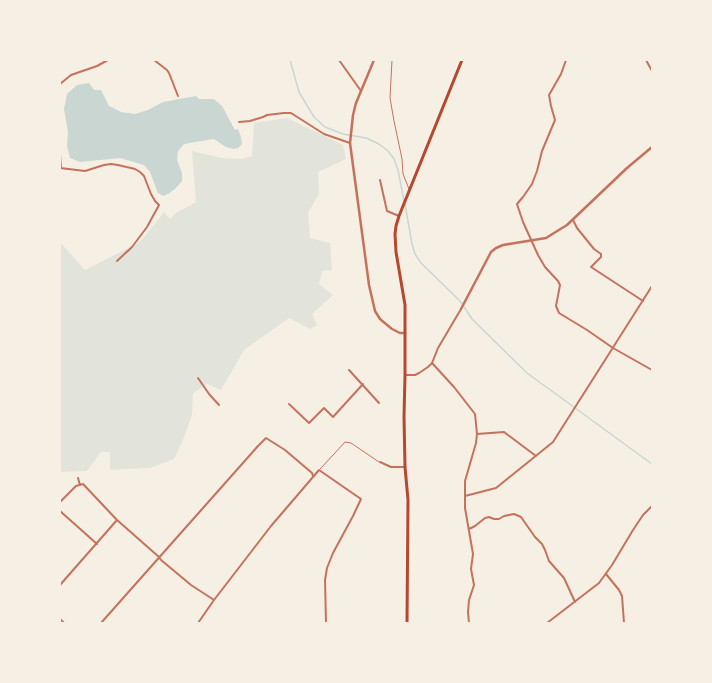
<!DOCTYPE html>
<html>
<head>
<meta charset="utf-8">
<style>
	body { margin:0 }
	#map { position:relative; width:712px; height:683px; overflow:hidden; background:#f6efe4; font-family:"Titillium Web",sans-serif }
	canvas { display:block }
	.frame { position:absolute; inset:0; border:61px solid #f6efe4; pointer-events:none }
</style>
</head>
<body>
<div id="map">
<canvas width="712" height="683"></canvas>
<div class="frame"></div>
</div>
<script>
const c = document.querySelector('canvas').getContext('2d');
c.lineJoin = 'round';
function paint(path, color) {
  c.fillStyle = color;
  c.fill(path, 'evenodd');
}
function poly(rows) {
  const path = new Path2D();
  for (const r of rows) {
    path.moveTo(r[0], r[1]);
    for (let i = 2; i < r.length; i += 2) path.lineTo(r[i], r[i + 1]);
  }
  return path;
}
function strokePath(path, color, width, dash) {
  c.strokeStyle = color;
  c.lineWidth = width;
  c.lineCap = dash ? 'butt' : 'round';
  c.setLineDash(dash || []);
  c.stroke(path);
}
paint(poly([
	[287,118,343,145,346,159,318,172,319,194,308,213,310,238,330,243,332,270,322,271,319,284,333,295,312,314,317,325,310,329,289,318,244,350,221,390,207,384,193,393,192,415,183,440,174,459,150,468,126,469,110,470,110,452,101,452,87,471,60,472,60,242,85,270,140,242,164,212,170,219,176,213,196,202,192,151,221,158,242,159,252,156,254,123]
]), '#e2e4dc');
paint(poly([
	[89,83,94,90,101,90,109,106,121,112,135,114,148,110,163,102,196,96,199,99,214,99,222,106,235,130,238,129,241,137,242,144,238,148,233,149,226,147,214,139,195,142,184,144,178,151,177,160,182,173,182,181,176,188,168,194,163,196,158,193,150,172,144,165,120,158,80,162,70,158,67,146,68,132,64,109,67,94,77,85]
]), '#c9d6d2');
strokePath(poly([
	[290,60,299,92,314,117,325,127,343,134,366,138,379,144,388,151,394,159,398,170,404,201],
	[405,204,412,244,415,254,421,263,461,302,472,319,527,373,652,464]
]), '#c9d6d2', 1.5);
strokePath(poly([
	[392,60,390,98,394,121,402,159,403,174,409,189],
	[320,469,334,454,345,442,351,443,379,462]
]), '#c5725c', 1);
strokePath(poly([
	[154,60,167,70,169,73,178,96],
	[339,60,361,91],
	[566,60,561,74,549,95,551,106,555,120,542,151,537,171,532,184,523,197,517,204,523,222,538,255,545,267,558,281,560,285,556,306,559,313,587,330,613,348,652,370],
	[646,60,652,71],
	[60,84,71,75,97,66,108,60],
	[239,122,250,121,263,117,267,115,284,113,291,113,324,134,350,143],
	[60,155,61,168],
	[60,168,85,171,104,165,111,164,118,165,135,169,140,172,144,176,151,194,155,201,159,205,147,227,132,247,117,261],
	[380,180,387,211,399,216],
	[573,220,577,228,594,249,601,254,601,257,591,267,643,301],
	[432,363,454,387,475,414,477,434,476,443,465,481,465,508,473,554,471,569,474,585,469,600,468,612,469,623],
	[349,370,379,403],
	[405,375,415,375,419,373,428,367,432,363,438,348,461,309],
	[198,378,209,394,219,405],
	[289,404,309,423,324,408,333,417,363,384],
	[477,434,504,432,536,456],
	[380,462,391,467,405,467],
	[78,478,80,485],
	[465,496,496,488,553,442,652,286],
	[60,502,76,486,83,484,117,520,159,557,161,560,191,585,214,600],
	[60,511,97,544],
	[469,529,475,526,485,518,489,517,494,519,499,519,504,516,514,514,521,517,535,537,542,544,545,550,549,561,564,578,575,602],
	[606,574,619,590,622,596,624,623],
	[60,585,117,520],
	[60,619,64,623],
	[101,623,258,446,266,438,285,450,312,473,313,476],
	[198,623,214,600,271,526,319,470,361,499,353,516,333,553,327,568,325,580,326,623],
	[547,623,599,583,612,565,633,530,643,515,652,506]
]), '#c5725c', 2);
strokePath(poly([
	[374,60,356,103,353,115,350,143,369,285,375,311,380,319,392,329,400,333,405,333],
	[461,309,491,252,496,248,503,245,546,238,554,233,567,225,627,168,652,147]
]), '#c5725c', 2.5);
strokePath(poly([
	[407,623,408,500,405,467,404,417,405,375,405,305,396,252,395,234,396,226,399,216,462,60]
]), '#b5482f', 3);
</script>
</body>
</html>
